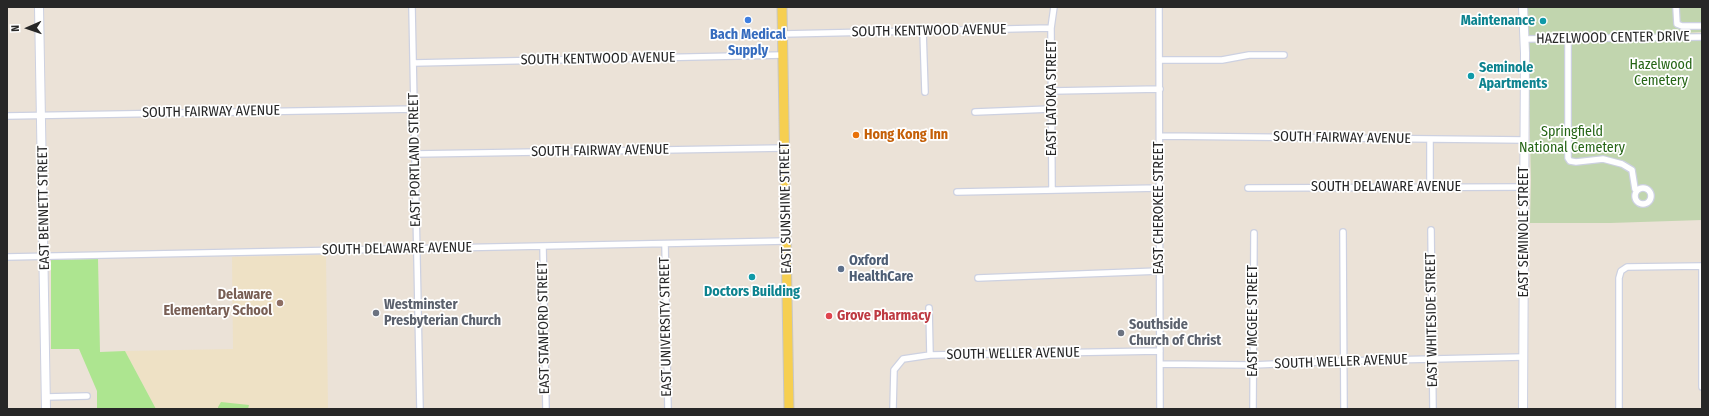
<!DOCTYPE html>
<html>
<head>
<meta charset="utf-8">
<style>
	body { margin:0 }
	#map { position:relative; width:1709px; height:416px; overflow:hidden; background:#ebe2d7; font-family:"Fira Sans Condensed",sans-serif }
	canvas { display:block }
	.frame { position:absolute; inset:0; border:8px solid #272727; pointer-events:none }
	.north { position:absolute; left:8px; top:8px; width:40px; height:40px; -webkit-text-stroke:3px #fff; paint-order:stroke; rotate:268deg; font-size:11px; font-weight:700; line-height:16px; text-align:center; color:#272727 }
	.north::after { content:''; display:block; margin:auto; width:14px; height:18px; background:#272727; clip-path:polygon(50% 0,100% 100%,50% 72%,0 100%) }
</style>
</head>
<body>
<div id="map">
<canvas width="1709" height="416"></canvas>
<div class="frame"></div>
<div class="north">N</div>
</div>
<script>
const c = document.querySelector('canvas').getContext('2d');
c.lineJoin = 'round';
function paint(path, color) {
  c.fillStyle = color;
  c.fill(path, 'evenodd');
}
function poly(rows) {
  const path = new Path2D();
  for (const r of rows) {
    if (r.length === 3) {
      path.moveTo(r[0] + r[2], r[1]);
      path.arc(r[0], r[1], r[2], 0, 2 * Math.PI);
      continue;
    }
    path.moveTo(r[0], r[1]);
    for (let i = 2; i < r.length; i += 2) path.lineTo(r[i], r[i + 1]);
  }
  return path;
}
function strokePath(path, color, width, dash) {
  c.strokeStyle = color;
  c.lineWidth = width;
  c.lineCap = dash ? 'butt' : 'round';
  c.setLineDash(dash || []);
  c.stroke(path);
}
function write(font, color, halo, rows, align = 'center') {
  c.font = font + ' "Fira Sans Condensed",sans-serif';
  c.lineWidth = 3.5;
  c.setLineDash([]);
  c.textBaseline = 'middle';
  c.strokeStyle = halo;
  c.fillStyle = color;
  for (const [text, x, y, turn = 0] of rows) {
    c.save();
    c.translate(x, y);
    c.rotate((+turn || 0) * Math.PI / 180);
    c.textAlign = isNaN(turn) ? turn : align;
    if (halo) c.strokeText(text, 0, 0);
    c.fillText(text, 0, 0);
    c.restore();
  }
}
paint(poly([
	[326,255,328,409,156,409,125,351,233,349,232,257]
]), '#eee1c5');
paint(poly([
	[98,259,100,352,125,351,156,409,97,409,97,391,79,349,51,349,51,260],
	[221,402,249,405,248,409,218,409,218,407]
]), '#ade590');
paint(poly([
	[1527,7,1702,7,1702,32,1682,33,1702,33,1702,220,1610,223,1530,223,1531,180]
]), '#c1d5ae');
const street = poly([
	[412,7,420,409],
	[1159,7,1160,409],
	[1676,7,1677,24,1682,26,1702,26],
	[923,31,925,92],
	[783,34,1051,28],
	[1524,39,1702,37],
	[1568,39,1568,158,1570,161,1576,162,1603,159,1622,164,1632,170,1635,189,1637,190],
	[1159,60,1222,60,1249,55,1284,55],
	[414,63,783,55],
	[1052,91,1160,89],
	[975,112,1051,109],
	[7,116,415,109],
	[1160,136,1524,140],
	[415,154,785,148],
	[1430,186,1430,139],
	[1643,196,8],
	[1248,188,1524,187],
	[1052,189,1051,28,1054,7],
	[957,192,1159,188],
	[1431,230,1433,409],
	[1343,232,1344,409],
	[665,244,668,409],
	[543,246,546,409],
	[7,257,786,241],
	[978,278,1159,271],
	[929,308,930,355],
	[1160,364,1253,365,1343,361,1523,357],
	[46,397,87,396],
	[893,409,894,370,903,359,930,355,1160,351],
	[1253,409,1254,233],
	[1619,409,1619,278,1621,271,1627,267,1702,266,1702,387]
]);
const secondary = poly([
	[39,7,46,409],
	[1523,7,1525,53,1523,409]
]);
const primary = poly([
	[782,7,789,409]
]);
strokePath(street, '#cdd1e1', 8);
strokePath(secondary, '#cdd1e1', 10);
strokePath(primary, '#c7c7c7', 11);
strokePath(street, '#fff', 5.5);
strokePath(secondary, '#fff', 8);
strokePath(primary, '#f6cf51', 9);
for (const [x, y, r, color] of [
	[748,20,4,"#3f7fe0"],
	[1543,21,4,"#0f9aa8"],
	[1471,76,4,"#0f9aa8"],
	[856,135,4,"#e8710a"],
	[841,269,4,"#5c6f8a"],
	[752,277,4,"#0f9aa8"],
	[280,303,4,"#8d6e63"],
	[376,313,4,"#6b7280"],
	[829,316,4,"#e0444e"],
	[1121,333,4,"#6b7280"]
]) {
  const dot = new Path2D();
  dot.arc(x, y, r, 0, 2 * Math.PI);
  c.fillStyle = color;
  c.fill(dot);
  strokePath(dot, '#fff', 1.5);
}
write('bold 14px', '#0d838f', '#fff', [
	["Maintenance",1535,21],
	["Seminole",1479,68,"left"],
	["Apartments",1479,84,"left"],
	["Doctors Building",752,292,"center"]
], 'right');
write('14px', '#272727', '#fff', [
	["SOUTH KENTWOOD AVENUE",929,31,-1],
	["HAZELWOOD CENTER DRIVE",1613,38,-1],
	["SOUTH KENTWOOD AVENUE",598,59,-1],
	["EAST LATOKA STREET",1052,98,-90],
	["SOUTH FAIRWAY AVENUE",211,112,-1],
	["SOUTH FAIRWAY AVENUE",1342,138,1],
	["SOUTH FAIRWAY AVENUE",600,151,-1],
	["EAST PORTLAND STREET",415,160,-91],
	["SOUTH DELAWARE AVENUE",1386,187],
	["EAST BENNETT STREET",44,208,-91],
	["EAST SUNSHINE STREET",786,208,-91],
	["EAST CHEROKEE STREET",1159,208,-90],
	["EAST SEMINOLE STREET",1524,232,-90],
	["SOUTH DELAWARE AVENUE",397,249,-1],
	["EAST WHITESIDE STREET",1432,320,-91],
	["EAST MCGEE STREET",1253,321,-90],
	["EAST UNIVERSITY STREET",666,327,-91],
	["EAST STANFORD STREET",544,328,-91],
	["SOUTH WELLER AVENUE",1013,354,-1],
	["SOUTH WELLER AVENUE",1341,362,-2]
]);
write('bold 14px', '#366cbe', '#fff', [
	["Bach Medical",748,35],
	["Supply",748,51]
]);
write('14px', '#266516', '#fff', [
	["Hazelwood",1661,65],
	["Cemetery",1661,81],
	["Springfield",1572,132],
	["National Cemetery",1572,148]
]);
write('bold 14px', '#c56008', '#fff', [
	["Hong Kong Inn",864,135]
], 'left');
write('bold 14px', '#4e5e75', '#fff', [
	["Oxford",849,261],
	["HealthCare",849,277]
], 'left');
write('bold 14px', '#785e54', '#fff', [
	["Delaware",272,295],
	["Elementary School",272,311]
], 'right');
write('bold 14px', '#5b616d', '#fff', [
	["Westminster",384,305],
	["Presbyterian Church",384,321],
	["Southside",1129,325],
	["Church of Christ",1129,341]
], 'left');
write('bold 14px', '#be3a42', '#fff', [
	["Grove Pharmacy",837,316]
], 'left');
</script>
</body>
</html>
